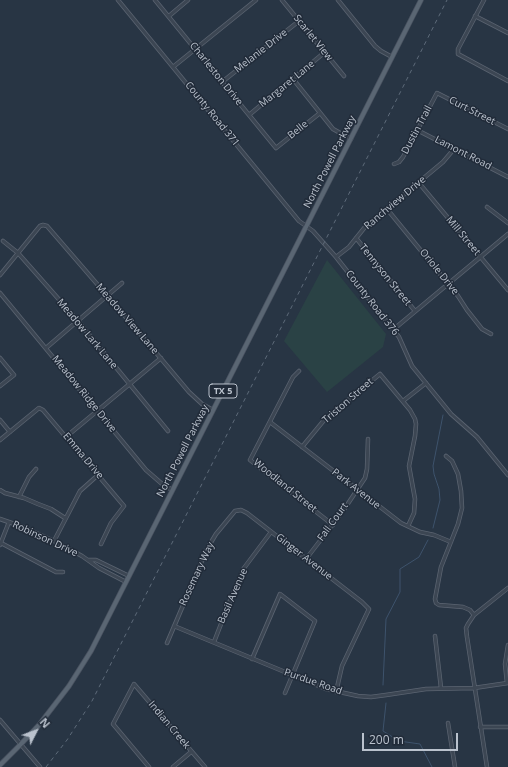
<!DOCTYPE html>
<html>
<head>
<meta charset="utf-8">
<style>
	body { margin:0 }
	#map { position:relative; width:508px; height:767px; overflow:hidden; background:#283544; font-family:"Open Sans",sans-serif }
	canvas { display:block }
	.north { position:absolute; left:16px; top:711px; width:40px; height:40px; -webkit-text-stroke:3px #212b39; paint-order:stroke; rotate:48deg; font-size:11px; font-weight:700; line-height:16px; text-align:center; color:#bac2cd }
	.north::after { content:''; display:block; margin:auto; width:14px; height:18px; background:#bac2cd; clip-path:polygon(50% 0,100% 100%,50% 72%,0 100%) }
	.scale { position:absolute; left:362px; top:733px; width:96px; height:18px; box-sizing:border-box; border:2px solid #bac2cd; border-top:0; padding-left:5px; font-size:12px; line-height:14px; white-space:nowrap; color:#bac2cd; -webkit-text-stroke:3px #212b39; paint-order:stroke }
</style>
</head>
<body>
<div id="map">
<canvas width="508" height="767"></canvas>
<div class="north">N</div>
<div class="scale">200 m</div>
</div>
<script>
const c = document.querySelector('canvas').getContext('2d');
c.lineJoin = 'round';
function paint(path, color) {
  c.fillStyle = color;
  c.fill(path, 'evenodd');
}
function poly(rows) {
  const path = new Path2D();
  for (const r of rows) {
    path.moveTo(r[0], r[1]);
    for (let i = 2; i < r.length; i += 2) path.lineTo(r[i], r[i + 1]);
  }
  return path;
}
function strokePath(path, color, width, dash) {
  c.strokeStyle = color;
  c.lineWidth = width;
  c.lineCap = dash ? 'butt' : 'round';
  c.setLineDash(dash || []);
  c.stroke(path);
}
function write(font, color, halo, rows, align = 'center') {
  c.font = font + ' "Open Sans",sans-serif';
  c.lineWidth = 3;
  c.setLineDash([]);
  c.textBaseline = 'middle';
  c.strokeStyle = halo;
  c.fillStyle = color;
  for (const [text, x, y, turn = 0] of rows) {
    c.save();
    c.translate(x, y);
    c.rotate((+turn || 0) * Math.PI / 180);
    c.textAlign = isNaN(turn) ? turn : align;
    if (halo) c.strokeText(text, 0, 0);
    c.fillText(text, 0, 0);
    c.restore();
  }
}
paint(poly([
	[327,260,386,334,383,347,327,392,284,341]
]), '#2a4245');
strokePath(poly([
	[433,528,440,500,439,489,434,474,433,466,443,415],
	[383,685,386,619,400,592,400,569,419,557,428,540],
	[386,703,383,731,399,741,420,744,432,767]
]), '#3e536c', 1);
const minor = poly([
	[118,0,299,221,313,231,336,257,399,337,412,366,451,414,477,437,508,475],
	[155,0,276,148,320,113],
	[282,0,344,76],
	[338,0,375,46,381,51,392,57],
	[484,0,458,49,458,54,508,81],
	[169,16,188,0],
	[475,16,508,33],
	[173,67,256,0],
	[293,79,333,129,351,139],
	[222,82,299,21],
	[249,115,325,52],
	[417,130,508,177],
	[394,164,399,162,403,157,437,93,508,129],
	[419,183,508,290],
	[487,207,508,223],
	[387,209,458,296,467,310,482,329,491,334],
	[356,238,415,311],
	[3,241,18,253,78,321,168,431],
	[336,257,349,247,365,227,443,162,454,149],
	[0,275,40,226,43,225,47,226,142,336,189,392,202,404,213,410],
	[0,293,146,470,161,483,172,490],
	[394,329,508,234],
	[46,348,122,283],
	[0,358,14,375,0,386],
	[299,371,293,377,250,460,333,525],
	[403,401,426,383],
	[0,420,10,432],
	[270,422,401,523,420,532,434,535,451,542],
	[67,436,161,358],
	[0,440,39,408,43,410,124,506,111,523,101,544],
	[302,447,325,419,380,374,410,410,415,419,416,424,415,436,409,466,415,499,414,513,408,526],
	[446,456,452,461,458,474,461,491,462,508,458,524,441,567,435,599,436,603,439,605,463,607,470,610,474,615],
	[0,490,5,493,24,498,38,504,51,509,65,518],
	[19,497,29,477,36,469],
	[0,519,23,527,54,541,82,556,99,568,126,582],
	[54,541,80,491,98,475],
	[1,543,56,572,63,572],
	[0,545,9,522],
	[306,559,343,511,365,478,367,469,368,439],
	[88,560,96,560,129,576],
	[174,626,326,689,358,696,371,697,386,695,426,689,474,688,508,683],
	[435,636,441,688],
	[214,642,233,593,244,568,271,532],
	[167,643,207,549,216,534,235,511,241,510,247,513,362,602,369,609,342,666,336,692],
	[252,659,280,594,315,621,285,693],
	[507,683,505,664,508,645],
	[0,720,40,767],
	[448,723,455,767],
	[480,727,508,727],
	[149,767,113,724,134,684,205,767],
	[173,767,191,752],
	[487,767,467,637,466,628,468,624,474,615,508,588]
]);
const major = poly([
	[0,765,20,745,39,725,69,686,91,651,421,0]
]);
strokePath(minor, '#5b6471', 4.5);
strokePath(major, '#495260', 5.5);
strokePath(minor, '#3c4653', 3);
strokePath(major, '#5a6673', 4);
strokePath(poly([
	[46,767,67,740,92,701,447,0]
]), '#5e6b7a', 1, [4, 4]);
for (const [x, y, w] of [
	[223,391,28]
]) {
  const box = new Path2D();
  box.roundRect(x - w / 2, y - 7, w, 14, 3);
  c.fillStyle = '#212b39';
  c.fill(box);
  strokePath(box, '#bac2cd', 1);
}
write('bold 9px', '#bac2cd', null, [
	["TX 5",223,391]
]);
write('10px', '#bac2cd', '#212b39', [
	["Scarlet View",313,38,51],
	["Melanie Drive",261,51,-38],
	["Charleston Drive",216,74,51],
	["Margaret Lane",287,84,-39],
	["Curt Street",472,111,27],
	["County Road 371",212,114,51],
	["Belle",298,130,-39],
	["Dustin Trail",417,130,-62],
	["Lamont Road",463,153,27],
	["North Powell Parkway",330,162,-63],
	["Ranchview Drive",395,203,-40],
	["Mill Street",463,236,50],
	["Oriole Drive",439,272,51],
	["Tennyson Street",385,275,51],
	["County Road 376",372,303,52],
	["Meadow View Lane",127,319,49],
	["Meadow Lark Lane",87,334,50],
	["Meadow Ridge Drive",84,394,51],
	["Triston Street",348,401,-41],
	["North Powell Parkway",183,451,-63],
	["Emma Drive",83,456,50],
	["Woodland Street",285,486,39],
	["Park Avenue",356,489,38],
	["Fall Court",333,522,-54],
	["Robinson Drive",45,539,25],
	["Ginger Avenue",304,557,38],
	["Rosemary Way",197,574,-65],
	["Basil Avenue",233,596,-66],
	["Purdue Road",313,682,19],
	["Indian Creek",169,725,50]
]);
</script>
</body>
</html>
